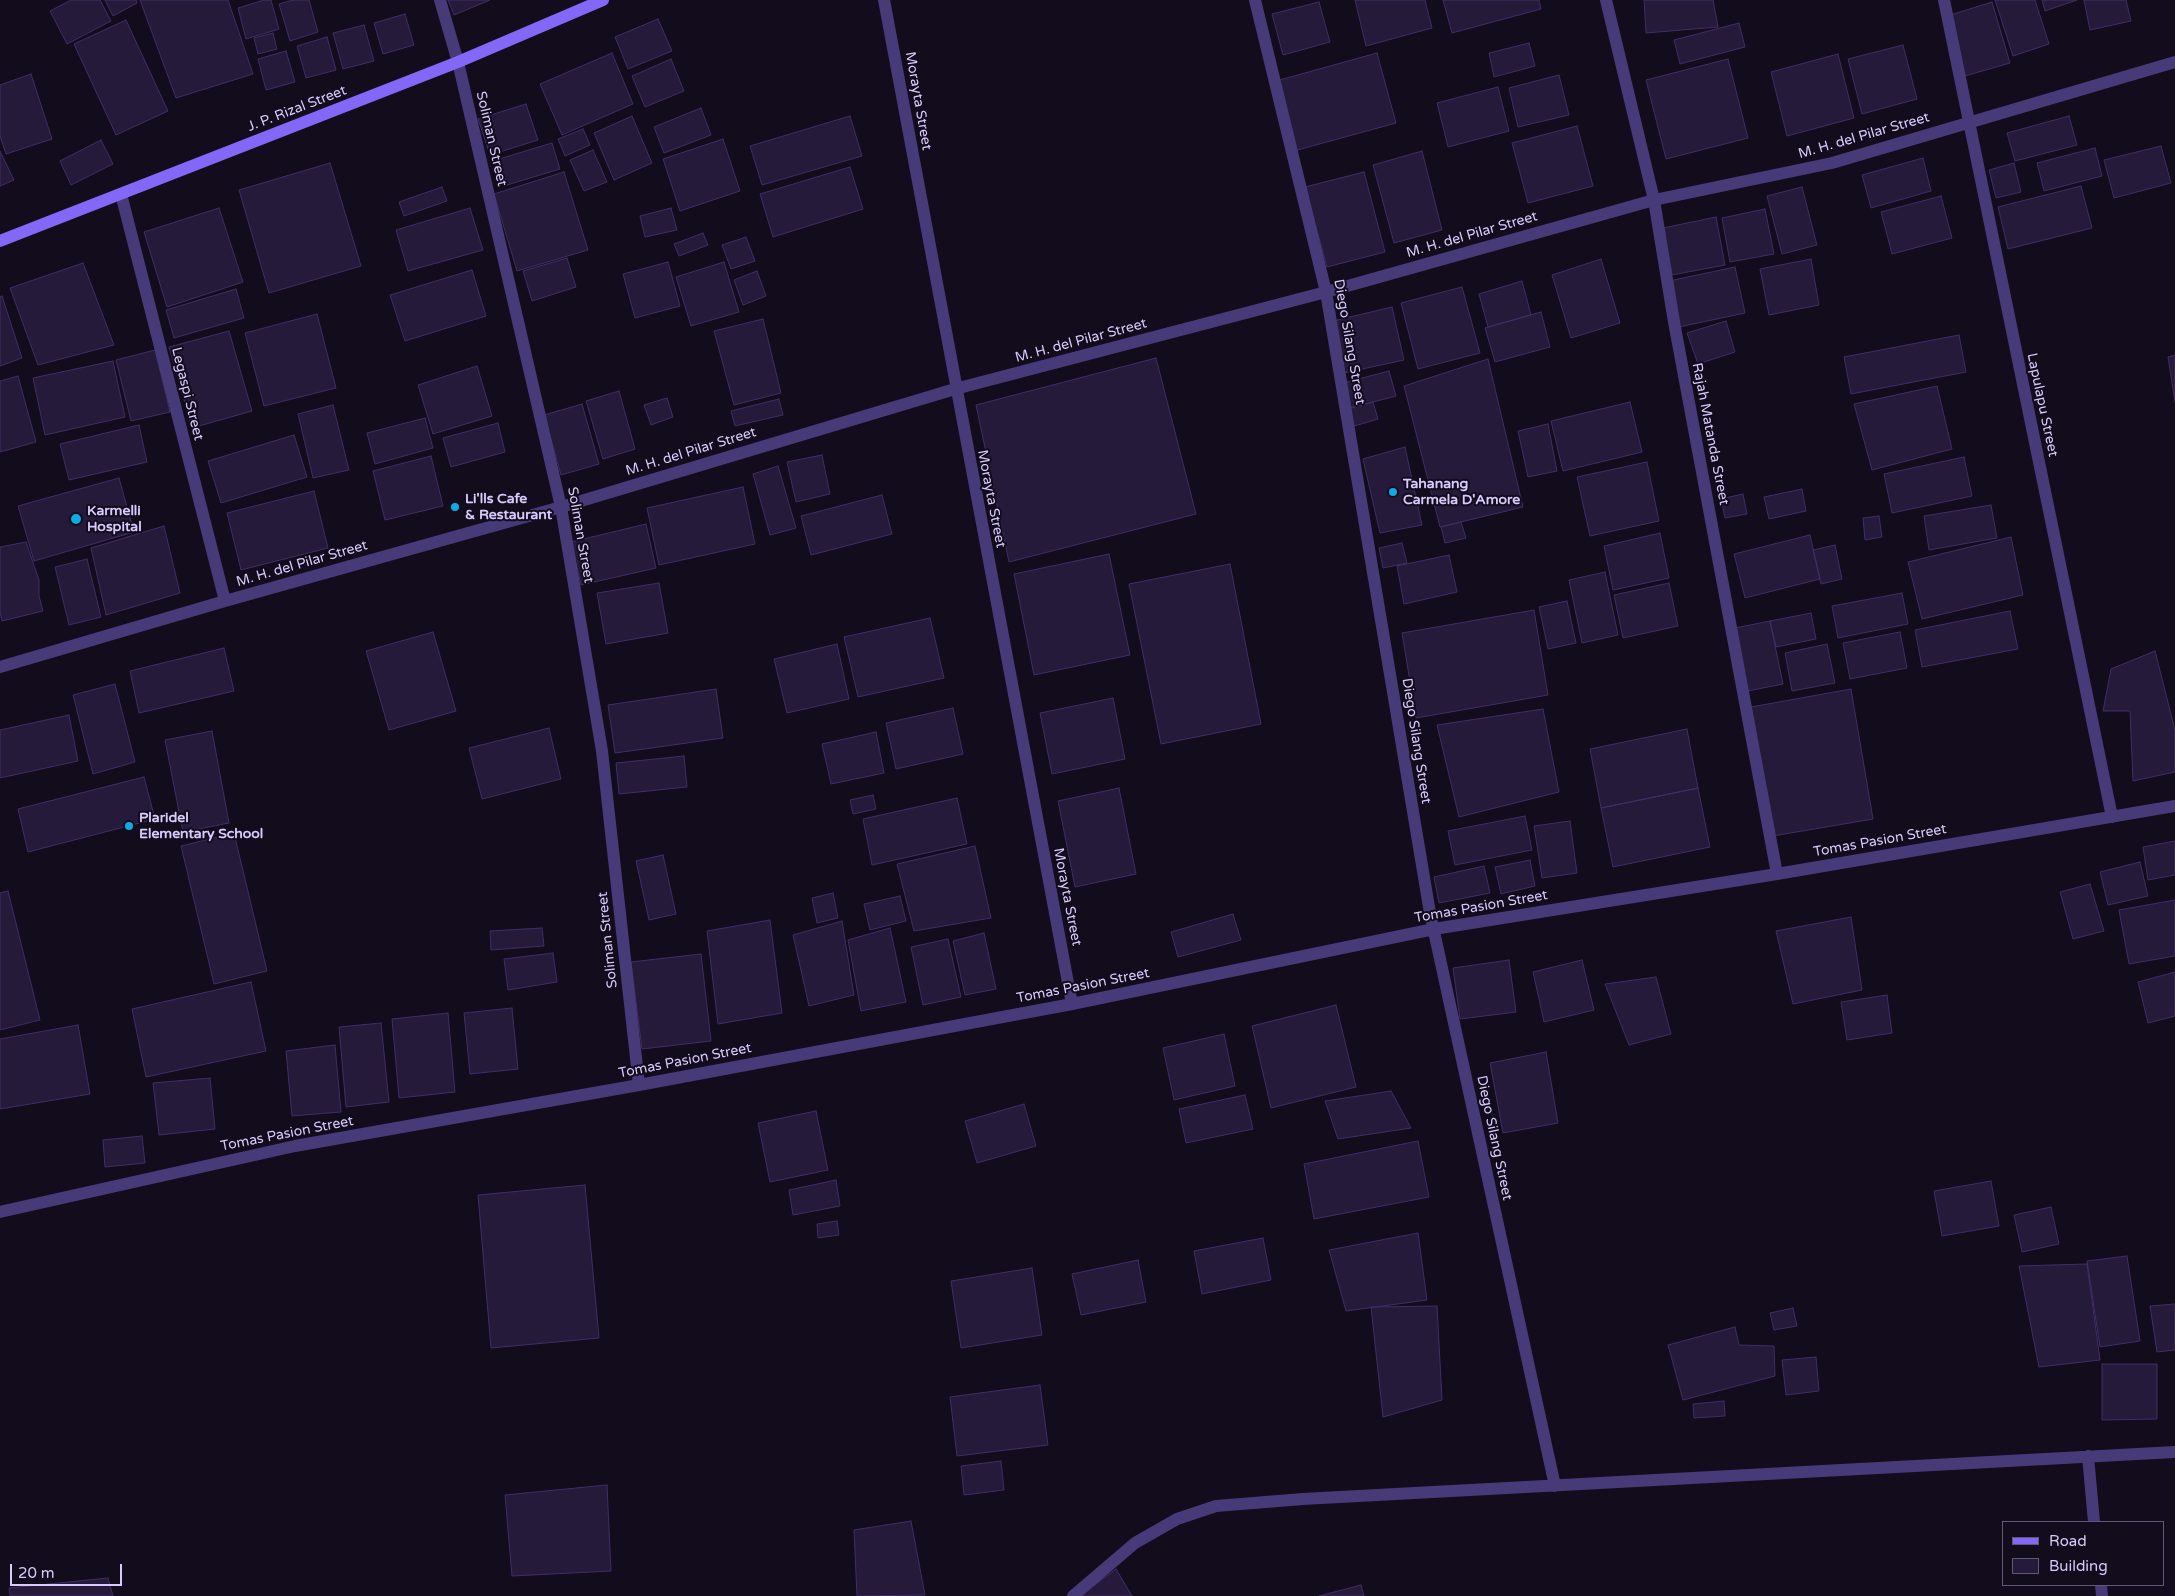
<!DOCTYPE html>
<html>
<head>
<meta charset="utf-8">
<style>
	body { margin:0 }
	#map { position:relative; width:2175px; height:1596px; overflow:hidden; background:#120c1c; font-family:"Varela Round",sans-serif }
	canvas { display:block }
	.legend { position:absolute; left:2002px; top:1521px; width:162px; height:65px; box-sizing:border-box; background:#120c1c; border:1px solid #615876; margin:0; padding:6px 9px; list-style:none; font-size:15px; color:#d8cafc }
	.legend li { display:flex; align-items:center; gap:10px; height:25px }
	.legend b { width:25px; border:1px solid #615876 }
	.scale { position:absolute; left:10px; top:1564px; width:112px; height:22px; box-sizing:border-box; border:2px solid #d8cafc; border-top:0; padding-left:6px; font-size:15px; line-height:18px; white-space:nowrap; color:#d8cafc; -webkit-text-stroke:4px #120c1c; paint-order:stroke }
</style>
</head>
<body>
<div id="map">
<canvas width="2175" height="1596"></canvas>
<ul class="legend">
<li><b style="height:6px;background:#8367f6"></b>Road</li>
<li><b style="height:14px;background:#261a3b"></b>Building</li>
</ul>
<div class="scale">20 m</div>
</div>
<script>
const c = document.querySelector('canvas').getContext('2d');
c.lineJoin = 'round';
function paint(path, color) {
  c.fillStyle = color;
  c.fill(path, 'evenodd');
}
function poly(rows) {
  const path = new Path2D();
  for (const r of rows) {
    path.moveTo(r[0], r[1]);
    for (let i = 2; i < r.length; i += 2) path.lineTo(r[i], r[i + 1]);
  }
  return path;
}
function strokePath(path, color, width, dash) {
  c.strokeStyle = color;
  c.lineWidth = width;
  c.lineCap = dash ? 'butt' : 'round';
  c.setLineDash(dash || []);
  c.stroke(path);
}
function write(font, color, halo, rows, align = 'center') {
  c.font = font + ' "Varela Round",sans-serif';
  c.lineWidth = 4;
  c.setLineDash([]);
  c.textBaseline = 'middle';
  c.strokeStyle = halo;
  c.fillStyle = color;
  for (const [text, x, y, turn = 0] of rows) {
    c.save();
    c.translate(x, y);
    c.rotate((+turn || 0) * Math.PI / 180);
    c.textAlign = isNaN(turn) ? turn : align;
    if (halo) c.strokeText(text, 0, 0);
    c.fillText(text, 0, 0);
    c.restore();
  }
}
const building = poly([
	[71,0,100,0,111,21,67,44,50,11,71,0],
	[105,0,136,0,137,3,113,16,105,0],
	[140,0,228,0,253,74,176,98,140,0],
	[264,0,271,0,279,29,246,39,238,8,264,0],
	[293,0,309,0,318,32,290,41,279,4,293,0],
	[448,0,490,0,454,15,448,0],
	[1355,0,1425,0,1432,28,1366,46,1355,0],
	[1443,0,1539,0,1541,9,1452,33,1443,0],
	[1644,0,1713,0,1718,27,1646,33,1644,0],
	[1995,0,2035,0,2049,44,2013,56,1995,0],
	[2042,0,2077,0,2045,11,2042,0],
	[2084,0,2126,0,2131,21,2090,30,2084,0],
	[1319,2,1330,42,1283,55,1272,14,1319,2],
	[1992,2,2010,63,1965,76,1947,16,1992,2],
	[405,14,414,45,383,54,374,23,405,14],
	[658,19,672,51,628,69,615,37,658,19],
	[126,20,168,111,116,135,74,44,126,20],
	[1739,23,1745,47,1680,64,1674,40,1739,23],
	[364,25,374,61,343,69,333,33,364,25],
	[273,33,277,49,258,54,254,38,273,33],
	[327,37,336,70,306,78,297,46,327,37],
	[1529,43,1535,66,1494,77,1489,53,1529,43],
	[1903,45,1917,99,1862,114,1848,59,1903,45],
	[286,51,295,82,266,90,258,59,286,51],
	[612,53,633,104,562,135,540,84,612,53],
	[1377,53,1396,123,1294,151,1276,81,1377,53],
	[1838,54,1854,118,1787,136,1771,72,1838,54],
	[671,59,684,91,645,107,632,76,671,59],
	[1728,59,1748,138,1666,159,1646,80,1728,59],
	[31,74,52,139,6,154,0,136,0,85,31,74],
	[1559,75,1569,115,1518,127,1509,88,1559,75],
	[1498,87,1509,131,1448,147,1437,103,1498,87],
	[526,104,538,140,490,155,478,119,526,104],
	[701,108,711,135,664,153,654,127,701,108],
	[632,116,652,163,614,180,594,133,632,116],
	[850,116,862,156,762,185,750,146,850,116],
	[2069,116,2077,145,2015,161,2007,133,2069,116],
	[1577,126,1593,186,1528,203,1512,143,1577,126],
	[583,129,590,145,565,156,558,139,583,129],
	[723,139,740,191,680,211,663,159,723,139],
	[101,140,113,164,71,185,60,161,101,140],
	[552,143,560,169,507,185,499,159,552,143],
	[2161,146,2171,183,2114,198,2104,160,2161,146],
	[2095,148,2102,176,2044,191,2037,163,2095,148],
	[593,150,607,182,584,191,570,160,593,150],
	[0,151,14,180,0,186,0,151],
	[1422,151,1442,230,1394,243,1373,165,1422,151],
	[1923,158,1931,191,1871,208,1862,175,1923,158],
	[330,163,361,266,269,293,239,190,330,163],
	[2014,163,2021,192,1996,198,1989,170,2014,163],
	[850,167,863,209,773,237,760,194,850,167],
	[564,172,588,250,517,271,494,194,564,172],
	[1364,172,1385,252,1327,267,1305,187,1364,172],
	[2081,186,2092,228,2008,249,1998,207,2081,186],
	[442,187,447,201,404,216,399,202,442,187],
	[1802,187,1817,245,1782,254,1767,196,1802,187],
	[1941,196,1952,238,1892,254,1881,212,1941,196],
	[219,208,243,282,167,307,144,232,219,208],
	[470,208,483,250,408,271,396,230,470,208],
	[671,208,677,230,645,237,640,216,671,208],
	[1765,209,1774,254,1730,262,1722,218,1765,209],
	[1716,217,1725,265,1672,275,1663,228,1716,217],
	[703,233,708,245,679,256,674,244,703,233],
	[746,237,755,261,731,269,722,245,746,237],
	[567,258,576,287,532,301,523,271,567,258],
	[1601,259,1620,323,1571,338,1552,275,1601,259],
	[1811,259,1819,305,1769,315,1760,269,1811,259],
	[668,262,680,306,635,318,623,274,668,262],
	[724,262,739,312,691,326,676,277,724,262],
	[83,263,114,345,38,365,10,288,83,263],
	[1735,267,1745,313,1679,327,1669,281,1735,267],
	[472,270,486,316,405,341,390,295,472,270],
	[757,271,766,296,743,305,734,280,757,271],
	[1522,281,1531,315,1488,327,1479,294,1522,281],
	[1462,287,1480,353,1418,369,1401,303,1462,287],
	[236,289,244,318,174,338,166,310,236,289],
	[2,296,22,358,0,366,0,297,2,296],
	[1392,307,1404,360,1344,373,1333,321,1392,307],
	[1541,312,1550,347,1495,362,1485,328,1541,312],
	[317,314,336,388,264,406,245,333,317,314],
	[763,319,781,393,734,405,714,331,763,319],
	[1726,321,1735,352,1698,364,1687,333,1726,321],
	[229,331,252,411,192,428,169,347,229,331],
	[1959,335,1966,372,1851,394,1844,357,1959,335],
	[155,350,170,412,131,421,116,360,155,350],
	[2175,355,2175,402,2168,357,2175,355],
	[1156,358,1196,514,1009,562,976,405,1156,358],
	[1488,359,1523,507,1440,527,1404,386,1488,359],
	[113,361,125,417,45,435,33,378,113,361],
	[477,366,492,416,433,434,418,385,477,366],
	[1389,371,1396,396,1350,408,1343,383,1389,371],
	[18,376,36,442,0,452,0,381,18,376],
	[1937,386,1952,449,1872,470,1854,404,1937,386],
	[619,391,635,449,603,459,586,401,619,391],
	[667,398,673,417,651,425,644,405,667,398],
	[779,399,783,415,735,426,731,411,779,399],
	[1373,402,1378,419,1351,427,1350,408,1373,402],
	[1630,402,1642,452,1563,471,1551,421,1630,402],
	[582,404,599,464,561,475,544,415,582,404],
	[333,405,349,470,313,478,298,414,333,405],
	[425,418,433,448,375,464,367,433,425,418],
	[498,423,505,452,451,467,443,438,498,423],
	[1548,424,1557,471,1528,477,1518,431,1548,424],
	[139,425,147,462,69,480,60,444,139,425],
	[294,435,307,477,221,503,208,461,294,435],
	[1405,447,1422,525,1380,533,1363,459,1405,447],
	[822,455,830,494,796,502,787,462,822,455],
	[431,456,443,506,385,520,373,471,431,456],
	[1964,457,1972,496,1892,513,1884,474,1964,457],
	[1647,462,1659,521,1590,536,1577,477,1647,462],
	[778,466,796,528,770,535,753,474,778,466],
	[119,478,134,532,34,561,18,506,119,478],
	[743,487,755,544,659,565,647,508,743,487],
	[1802,489,1806,511,1769,519,1764,497,1802,489],
	[314,491,328,548,241,570,227,513,314,491],
	[1743,494,1747,514,1725,518,1721,499,1743,494],
	[882,495,892,534,811,555,801,516,882,495],
	[1991,505,1997,538,1929,550,1924,516,1991,505],
	[1879,516,1882,537,1865,540,1863,518,1879,516],
	[1461,522,1466,538,1445,543,1441,527,1461,522],
	[646,524,656,568,581,585,571,542,646,524],
	[164,526,180,593,106,615,91,548,164,526],
	[1660,533,1669,578,1613,590,1604,546,1660,533],
	[1810,535,1820,579,1745,598,1734,554,1810,535],
	[2011,537,2023,595,1922,619,1908,562,2011,537],
	[26,542,39,580,39,596,43,611,2,621,0,612,0,547,26,542],
	[1402,543,1407,563,1383,568,1379,548,1402,543],
	[1835,545,1842,579,1821,584,1813,550,1835,545],
	[1109,554,1130,655,1034,675,1014,574,1109,554],
	[1449,555,1457,592,1404,604,1397,566,1449,555],
	[87,559,101,617,69,625,55,567,87,559],
	[1230,564,1261,724,1161,744,1129,584,1230,564],
	[1605,572,1618,635,1582,643,1569,580,1605,572],
	[659,583,668,633,606,644,597,593,659,583],
	[1669,583,1678,626,1623,638,1614,595,1669,583],
	[1902,593,1908,624,1838,638,1832,606,1902,593],
	[1567,601,1576,643,1548,649,1539,607,1567,601],
	[1534,610,1548,695,1416,718,1402,633,1534,610],
	[2010,611,2018,649,1922,667,1915,630,2010,611],
	[1811,613,1816,639,1776,647,1770,621,1811,613],
	[930,618,944,678,858,697,844,637,930,618],
	[1770,621,1783,684,1748,691,1735,628,1770,621],
	[433,632,456,711,389,730,366,651,433,632],
	[1900,632,1907,668,1850,679,1843,643,1900,632],
	[837,644,849,699,787,713,774,659,837,644],
	[1827,644,1835,683,1792,691,1785,653,1827,644],
	[224,648,234,691,139,713,130,671,224,648],
	[2155,651,2175,730,2175,772,2133,781,2130,711,2103,711,2111,669,2155,651],
	[115,684,135,762,93,774,73,695,115,684],
	[716,689,723,738,615,753,608,705,716,689],
	[1851,689,1873,819,1773,836,1751,707,1851,689],
	[1113,698,1125,759,1052,774,1040,713,1113,698],
	[953,708,963,754,896,769,886,723,953,708],
	[1543,709,1559,792,1459,817,1437,725,1543,709],
	[69,715,78,761,0,778,0,730,69,715],
	[549,728,561,779,482,799,469,748,549,728],
	[1687,729,1698,788,1601,808,1590,749,1687,729],
	[212,731,229,823,183,832,165,740,212,731],
	[876,732,884,773,831,784,822,744,876,732],
	[684,756,687,787,619,794,616,763,684,756],
	[144,777,155,819,28,852,18,809,144,777],
	[1119,788,1136,874,1075,887,1058,801,1119,788],
	[1698,788,1710,847,1613,867,1601,808,1698,788],
	[873,795,876,809,853,814,850,800,873,795],
	[957,798,967,844,872,865,863,819,957,798],
	[1525,816,1532,850,1455,865,1448,831,1525,816],
	[1570,821,1577,873,1542,878,1534,826,1570,821],
	[234,833,267,971,214,984,181,846,234,833],
	[2175,841,2175,875,2148,880,2143,847,2175,841],
	[975,846,991,918,914,931,897,864,975,846],
	[663,855,676,914,649,920,636,861,663,855],
	[1530,860,1535,886,1501,894,1495,867,1530,860],
	[2140,862,2148,896,2108,905,2100,872,2140,862],
	[1484,866,1490,893,1439,903,1434,877,1484,866],
	[2090,884,2104,931,2073,939,2060,892,2090,884],
	[8,891,40,1020,0,1030,0,893,8,891],
	[833,893,838,918,817,923,812,898,833,893],
	[900,896,906,921,870,930,864,904,900,896],
	[2175,900,2175,956,2129,964,2119,910,2175,900],
	[1233,914,1241,940,1178,957,1171,932,1233,914],
	[1851,917,1862,990,1793,1004,1776,931,1851,917],
	[770,920,782,1013,718,1024,707,931,770,920],
	[842,921,854,995,809,1006,793,935,842,921],
	[542,928,544,946,491,950,490,931,542,928],
	[890,928,906,1002,861,1011,848,940,890,928],
	[984,933,996,989,965,995,953,941,984,933],
	[948,939,961,997,923,1005,911,947,948,939],
	[553,953,557,982,508,990,504,959,553,953],
	[701,954,711,1041,642,1049,631,962,701,954],
	[1509,960,1516,1012,1460,1019,1453,968,1509,960],
	[1582,960,1594,1010,1544,1022,1533,972,1582,960],
	[2175,972,2175,1016,2148,1023,2138,982,2175,972],
	[1656,977,1671,1034,1629,1045,1605,984,1656,977],
	[251,982,266,1051,146,1077,132,1009,251,982],
	[1887,995,1892,1033,1847,1040,1841,1002,1887,995],
	[1336,1005,1356,1087,1271,1108,1252,1026,1336,1005],
	[512,1008,518,1069,470,1074,464,1013,512,1008],
	[448,1013,455,1092,399,1098,392,1019,448,1013],
	[381,1023,389,1102,346,1107,339,1027,381,1023],
	[78,1025,90,1094,0,1109,0,1039,78,1025],
	[1224,1034,1235,1086,1174,1100,1163,1048,1224,1034],
	[335,1045,341,1112,292,1116,286,1051,335,1045],
	[1546,1052,1558,1123,1503,1133,1490,1063,1546,1052],
	[210,1078,215,1129,159,1135,153,1083,210,1078],
	[1391,1091,1411,1128,1338,1139,1325,1101,1391,1091],
	[1245,1095,1253,1129,1186,1143,1179,1109,1245,1095],
	[1024,1104,1036,1146,977,1163,965,1121,1024,1104],
	[816,1111,828,1170,770,1182,758,1123,816,1111],
	[142,1136,145,1163,105,1167,103,1140,142,1136],
	[1418,1141,1429,1197,1314,1219,1304,1164,1418,1141],
	[836,1180,840,1206,793,1215,789,1190,836,1180],
	[1991,1181,1999,1226,1942,1236,1934,1191,1991,1181],
	[585,1185,599,1338,491,1348,478,1195,585,1185],
	[2051,1207,2059,1244,2022,1252,2014,1215,2051,1207],
	[837,1221,839,1235,818,1238,817,1224,837,1221],
	[1418,1233,1427,1300,1346,1311,1329,1250,1418,1233],
	[1263,1238,1271,1280,1202,1294,1194,1251,1263,1238],
	[2127,1256,2140,1341,2100,1347,2087,1261,2127,1256],
	[1138,1260,1146,1302,1081,1315,1072,1274,1138,1260],
	[2087,1264,2100,1360,2039,1367,2019,1266,2087,1264],
	[1032,1268,1042,1335,961,1348,951,1281,1032,1268],
	[2175,1304,2175,1350,2157,1352,2150,1306,2175,1304],
	[1437,1306,1442,1400,1383,1417,1371,1307,1437,1306],
	[1793,1308,1797,1326,1774,1330,1770,1313,1793,1308],
	[1735,1327,1739,1345,1774,1346,1775,1376,1683,1400,1668,1345,1735,1327],
	[1816,1357,1819,1391,1786,1395,1782,1360,1816,1357],
	[2102,1364,2157,1364,2157,1419,2102,1420,2102,1364],
	[1040,1385,1048,1445,957,1456,950,1397,1040,1385],
	[1724,1401,1725,1416,1694,1418,1693,1404,1724,1401],
	[1001,1461,1004,1490,964,1495,961,1466,1001,1461],
	[607,1485,611,1571,512,1576,505,1495,607,1485],
	[911,1521,925,1595,857,1596,854,1530,911,1521],
	[1116,1569,1132,1596,1080,1596,1116,1569],
	[108,1578,113,1596,10,1596,9,1588,108,1578],
	[1361,1585,1364,1596,1319,1596,1361,1585]
]);
paint(building, '#261a3b');
strokePath(building, '#422d66', 1);
strokePath(poly([
	[440,0,458,62,561,507,602,751,639,1085],
	[884,0,1072,1004],
	[1255,0,1326,292,1430,913,1555,1486],
	[1606,0,1654,200,1674,322,1777,874],
	[1944,0,2112,817],
	[121,194,225,601],
	[0,667,225,601,561,507,955,389,1326,292,1654,200,1832,163,2175,62],
	[0,1212,295,1146,639,1085,1072,1004,1434,929,1777,874,2175,806],
	[2088,1456,2094,1522],
	[2101,1585,2102,1596],
	[1073,1596,1135,1543,1177,1519,1216,1506,1303,1499,2175,1452]
]), '#473a78', 12);
strokePath(poly([
	[0,241,458,62,603,0]
]), '#8367f6', 12);
for (const [x, y, r, color] of [
	[1393,492,5,"#0eaae4"],
	[455,507,5,"#0eaae4"],
	[76,519,6,"#0eaae4"],
	[129,826,5,"#0eaae4"]
]) {
  const dot = new Path2D();
  dot.arc(x, y, r, 0, 2 * Math.PI);
  c.fillStyle = color;
  c.fill(dot);
  strokePath(dot, '#120c1c', 2);
}
write('14px', '#d8cafc', '#120c1c', [
	["Morayta Street",918,101,80],
	["J. P. Rizal Street",297,109,-21],
	["M. H. del Pilar Street",1864,136,-16],
	["Soliman Street",491,139,77],
	["M. H. del Pilar Street",1472,235,-16],
	["M. H. del Pilar Street",1081,341,-15],
	["Diego Silang Street",1349,342,80],
	["Legaspi Street",187,394,76],
	["Lapulapu Street",2042,405,78],
	["Rajah Matanda Street",1710,434,79],
	["M. H. del Pilar Street",691,452,-17],
	["Morayta Street",991,499,79],
	["Soliman Street",580,535,80],
	["M. H. del Pilar Street",302,564,-16],
	["Diego Silang Street",1416,741,81],
	["Tomas Pasion Street",1880,841,-10],
	["Morayta Street",1067,897,79],
	["Tomas Pasion Street",1481,907,-10],
	["Soliman Street",608,940,-96],
	["Tomas Pasion Street",1083,986,-11],
	["Tomas Pasion Street",685,1061,-11],
	["Tomas Pasion Street",287,1134,-11],
	["Diego Silang Street",1494,1138,78]
]);
write('bold 14px', '#d8cafc', '#120c1c', [
	["Tahanang",1403,484],
	["Carmela D'Amore",1403,500],
	["Li'lls Cafe",465,499],
	["& Restaurant",465,515],
	["Karmelli",87,511],
	["Hospital",87,527],
	["Plaridel",139,818],
	["Elementary School",139,834]
], 'left');
</script>
</body>
</html>
